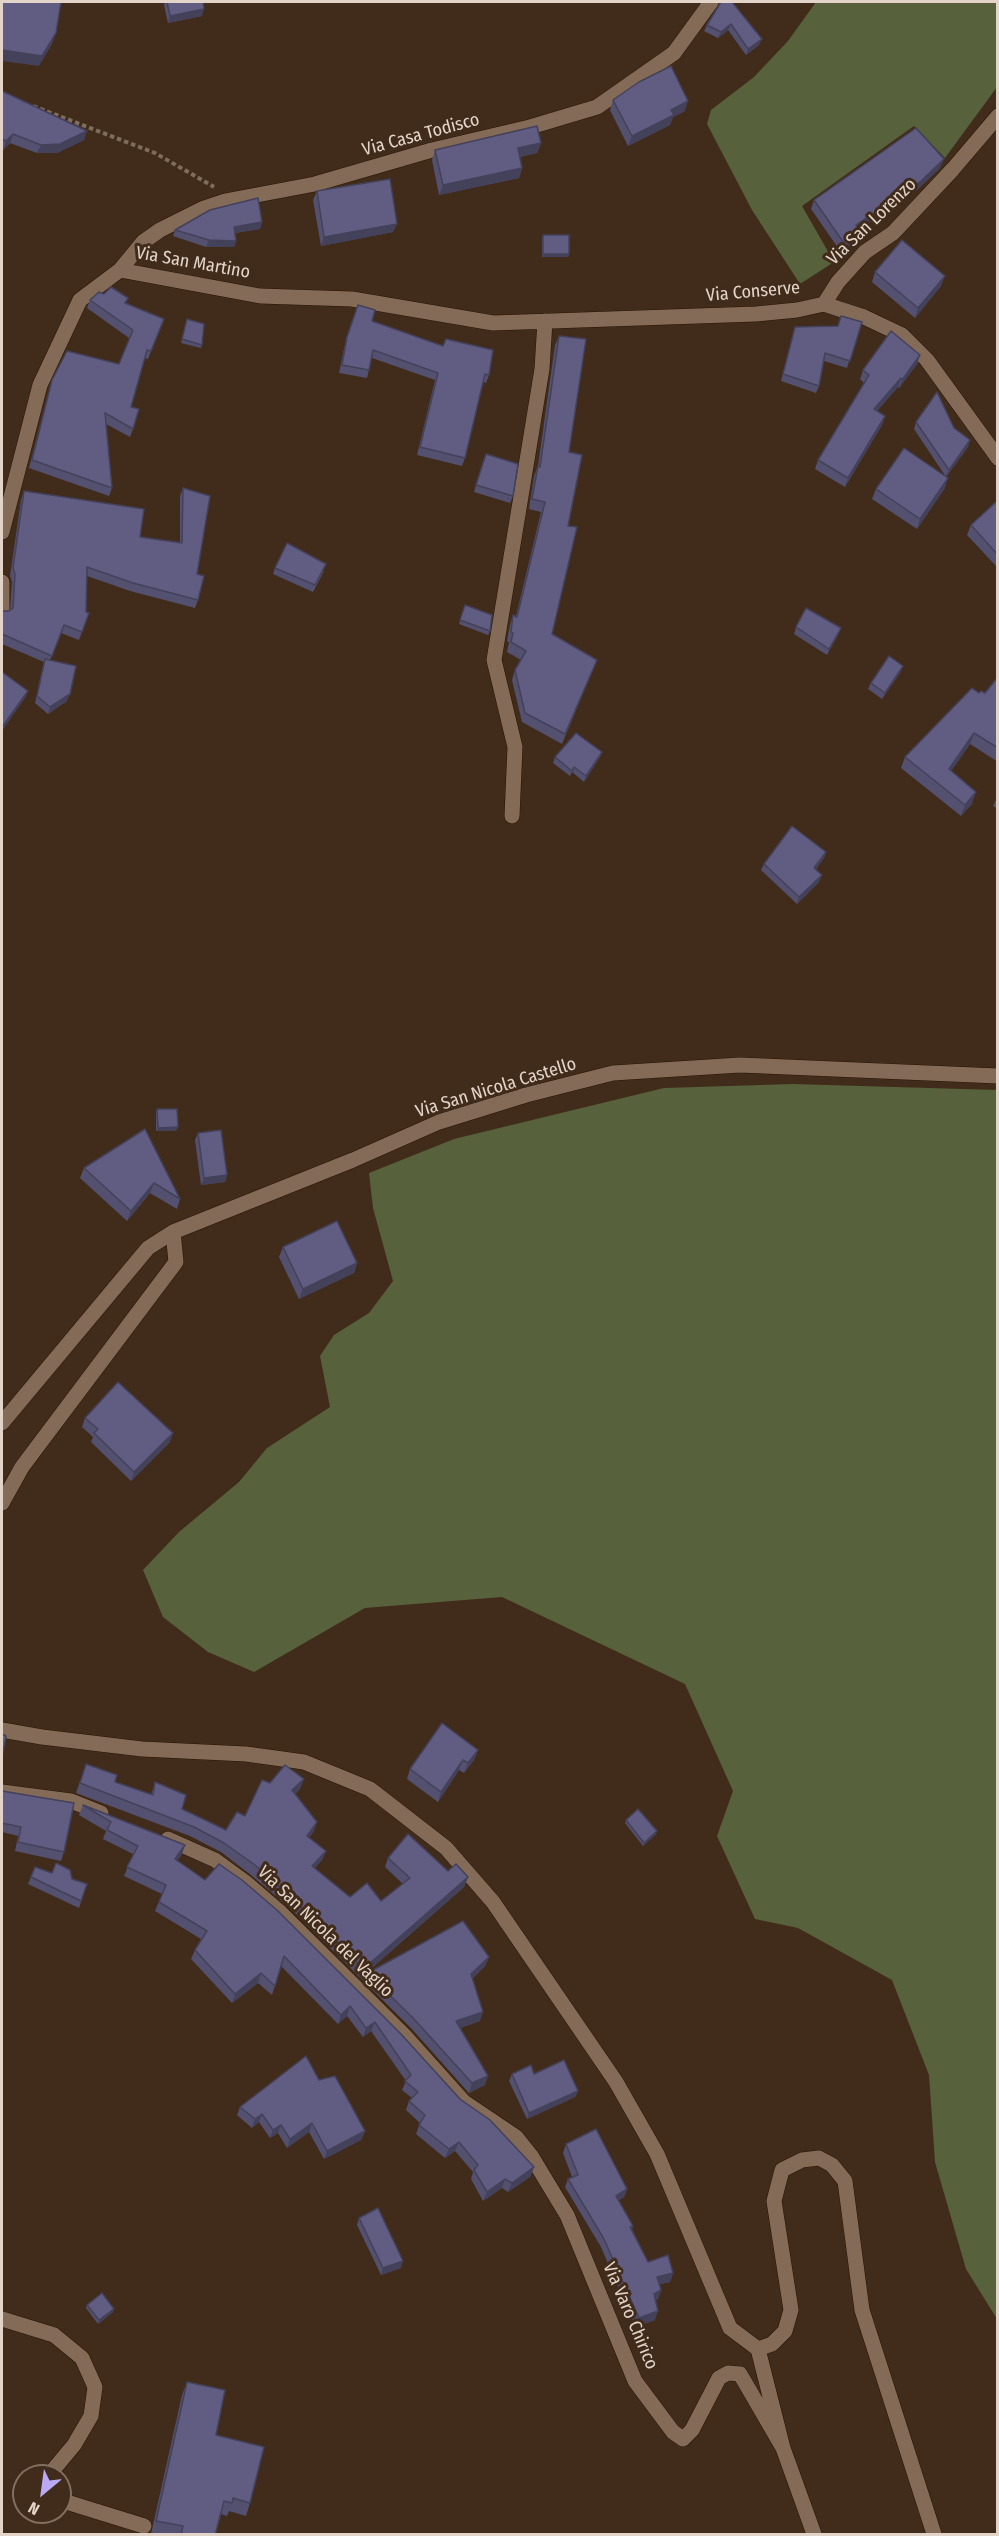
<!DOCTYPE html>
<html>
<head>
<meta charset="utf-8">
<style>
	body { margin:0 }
	#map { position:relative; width:999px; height:2536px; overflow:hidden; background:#412c1b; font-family:"Fira Sans Condensed",sans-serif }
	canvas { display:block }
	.frame { position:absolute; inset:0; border:3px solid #e2d4c9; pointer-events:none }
	.north { position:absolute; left:12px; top:2464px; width:60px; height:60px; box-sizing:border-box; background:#412c1b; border:2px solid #816f61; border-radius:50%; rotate:209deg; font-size:16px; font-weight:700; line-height:24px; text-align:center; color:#e2d4c9 }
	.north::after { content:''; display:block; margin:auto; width:21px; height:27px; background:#baaaf6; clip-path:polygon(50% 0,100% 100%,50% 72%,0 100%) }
</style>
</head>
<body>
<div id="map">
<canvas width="999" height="2536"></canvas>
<div class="frame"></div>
<div class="north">N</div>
</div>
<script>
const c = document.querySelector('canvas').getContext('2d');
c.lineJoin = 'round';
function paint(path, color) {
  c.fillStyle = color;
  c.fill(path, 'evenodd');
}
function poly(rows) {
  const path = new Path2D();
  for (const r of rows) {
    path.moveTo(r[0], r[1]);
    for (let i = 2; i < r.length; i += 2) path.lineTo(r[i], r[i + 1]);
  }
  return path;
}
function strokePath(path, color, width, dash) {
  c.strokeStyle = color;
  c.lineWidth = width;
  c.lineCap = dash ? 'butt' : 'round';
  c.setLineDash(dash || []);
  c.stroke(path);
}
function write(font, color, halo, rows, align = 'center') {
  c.font = font + ' "Fira Sans Condensed",sans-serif';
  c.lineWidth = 6;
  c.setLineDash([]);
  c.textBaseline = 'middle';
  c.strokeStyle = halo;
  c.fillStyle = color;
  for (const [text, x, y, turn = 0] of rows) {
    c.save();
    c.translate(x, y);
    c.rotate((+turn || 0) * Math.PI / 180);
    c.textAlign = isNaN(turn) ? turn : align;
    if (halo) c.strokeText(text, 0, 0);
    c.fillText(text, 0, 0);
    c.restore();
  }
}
paint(poly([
	[816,2,997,2,997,87,945,158,914,126,802,206,834,262,800,284,752,210,707,124,711,110,754,77,788,41],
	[793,1084,997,1090,997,2319,966,2269,935,2162,929,2075,892,1980,798,1928,755,1919,717,1836,733,1791,685,1684,502,1597,365,1608,254,1672,208,1652,163,1617,143,1570,179,1532,239,1482,267,1448,330,1407,320,1356,334,1335,369,1313,393,1281,373,1208,369,1173,454,1139,664,1088]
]), '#57613b');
const minor = poly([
	[120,270,260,296,352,299,493,323,756,314,797,310,824,304,864,317,902,335,927,360,998,458],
	[824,304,838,282,865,252,893,233,953,169,998,116],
	[2,532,40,385,80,300,120,270,143,242,160,230,204,208,225,201,315,184,432,150,530,127,597,107,674,53,711,2],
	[2,582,2,611],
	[512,816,515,747,494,660,542,369,545,321],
	[2,1423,148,1248,173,1232,353,1160,439,1122,526,1095,613,1073,740,1065,998,1076],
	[2,1503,22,1467,176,1262,173,1232],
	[2,1730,42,1737,142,1749,246,1754,304,1762,370,1789,446,1848,493,1902,616,2082,657,2154,730,2328,758,2349],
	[2,1792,71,1801,101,1813],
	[168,1839,215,1860,245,1882,281,1913,404,2035,464,2102,516,2137,532,2157,567,2215,635,2381,673,2432,683,2439,692,2430,719,2378,728,2373,740,2374,783,2448],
	[2,2319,54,2335,82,2358,95,2387,91,2416,74,2445,48,2476],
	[758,2349,772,2344,785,2331,791,2310,774,2201,782,2170,802,2160,819,2158,832,2165,845,2181,862,2310,934,2534],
	[758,2349,783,2448,814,2534],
	[60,2500,144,2526]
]);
strokePath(minor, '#271404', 16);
strokePath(poly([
	[33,106,155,153,214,187]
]), '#7e6c5d', 4, [4.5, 3]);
strokePath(minor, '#846b58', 15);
paint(poly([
	[165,2,203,2,202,16,168,23,164,5],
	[720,2,732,2,759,45,746,55,728,30,718,38,704,31,707,25],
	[2,91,84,140,57,153,37,153,10,143,3,150,2,149],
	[613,100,685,111,673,117,670,125,628,146,610,110],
	[541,143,537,153,520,157,522,168,519,178,439,195,432,160,435,150],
	[940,168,917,190,859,230,863,235,859,244,843,255,811,209,814,200],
	[317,191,393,232,321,246,313,200],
	[262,222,260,229,235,233,236,241,234,247,206,247,173,236,175,230],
	[543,235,569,254,568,257,542,257,542,239],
	[875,272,941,286,915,318,872,282],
	[104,294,128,298,126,303,164,319,148,359,145,358,131,407,133,429,130,437,106,424,112,488,109,496,29,468,52,380,119,364,129,338,87,308,90,300],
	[358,305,372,321,489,375,486,383,483,382,465,458,462,466,417,455,435,380,372,358,367,378,339,373,345,344],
	[862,322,847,368,824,361,819,386,816,393,781,381,795,327,837,326],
	[186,323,202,345,201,348,181,343],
	[559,336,569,452,568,526,552,634,597,660,562,744,522,722,512,680,515,670,521,660,507,652,509,642,507,641,510,625,513,615,516,616,541,512,529,509,534,476,538,466,555,345],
	[920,355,917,364,899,388,898,387,877,411,885,416,882,425,845,487,815,469,818,460,864,383,860,379,863,370],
	[916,422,954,428,970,440,968,447,946,477,914,429],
	[483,461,513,496,510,503,474,492],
	[183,488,197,574,198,600,195,608,130,591,87,576,86,612,89,613,79,640,61,633,50,660,67,701,48,714,35,703,44,662,2,644,2,611,10,611,12,582,10,576,21,500,24,491,140,537,180,542,180,496],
	[945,488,917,529,872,499,876,489],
	[998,500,998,563,996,566,967,535,971,525],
	[275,568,324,571,313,592,273,574],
	[465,605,490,631,488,635,459,624],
	[796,627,841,628,838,635,827,655,794,634],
	[903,666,900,673,882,699,868,689,871,683],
	[998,677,998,762,970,744,951,771,972,804,961,816,901,768,905,757,979,693,985,693],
	[602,752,600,757,584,782,572,772,570,776,553,763,555,757],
	[998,796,998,809,993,806],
	[826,852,824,858,816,869,819,882,797,904,761,870,764,864],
	[157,1109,176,1131,156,1131,156,1112],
	[145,1129,180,1199,177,1209,150,1193,127,1221,80,1178,84,1168],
	[198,1133,227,1175,225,1182,201,1185,195,1140],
	[283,1247,357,1263,354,1273,299,1299,279,1257],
	[85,1418,170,1442,131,1481,91,1442,93,1437,82,1427],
	[478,1750,474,1760,464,1773,459,1770,438,1802,407,1779,410,1769],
	[86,1764,115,1782,151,1795,155,1782,182,1809,226,1830,245,1816,270,1783,300,1789,295,1794,314,1831,309,1838,326,1851,322,1860,315,1868,350,1897,381,1901,403,1884,385,1867,388,1858,448,1871,468,1877,464,1887,372,1968,373,1970,489,1957,485,1966,472,1979,480,2021,460,2028,485,2085,469,2093,411,2028,288,1906,251,1875,221,1852,190,1836,76,1793],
	[2,1791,64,1852,61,1861,15,1851,18,1836,2,1832],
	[83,1805,182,1854,177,1861,205,1880,219,1864,460,2099,534,2167,530,2177,508,2192,502,2188,483,2201,471,2179,473,2172,455,2151,445,2158,416,2134,420,2123,406,2110,409,2101,412,2098,402,2090,406,2081,371,2031,363,2037,347,2016,338,2024,281,1966,272,1995,258,1983,232,2003,191,1959,195,1950,201,1939,155,1911,162,1894,124,1876,133,1854,103,1839,106,1831,79,1815],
	[626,1820,656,1834,643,1846,625,1823],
	[35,1867,87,1884,79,1908,28,1884],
	[512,2074,578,2091,575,2097,527,2119,509,2081],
	[319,2080,365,2131,361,2140,324,2159,309,2132,287,2148,278,2133,270,2138,259,2122,252,2128,237,2115,240,2107],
	[566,2144,627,2189,624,2197,619,2200,633,2226,632,2229,648,2262,673,2273,670,2282,660,2284,661,2290,658,2299,655,2300,655,2320,635,2327,601,2247,565,2187,568,2179,572,2177,563,2153],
	[359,2218,401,2268,381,2275,357,2225],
	[87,2305,113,2312,98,2324,86,2308],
	[187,2382,250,2503,246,2516,229,2511,227,2516,221,2514,215,2535,155,2535,151,2534,182,2395]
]), '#535070');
paint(poly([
	[204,9,202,16,168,23,170,16],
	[731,24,728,30,718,38,721,32],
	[56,33,52,44,39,66,2,61,2,50],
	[762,39,759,45,746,55,748,49],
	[688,101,685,111,673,117,670,125,628,146,632,136,671,110],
	[87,131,84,140,57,153,37,153,41,145],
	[13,134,10,143,3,150,6,141],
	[541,143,537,153,514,158,518,148],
	[944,159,940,168,917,190,853,234,856,225],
	[522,168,519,178,439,195,443,185],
	[262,222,260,229,232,233,234,227],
	[397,224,393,232,321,246,324,237],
	[863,235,859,244,843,255,846,246],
	[209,240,236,241,234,247,206,247],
	[543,254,569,254,568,257,542,257],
	[945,276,941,286,915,318,918,308],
	[920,355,917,364,899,388,902,380],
	[901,378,898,387,871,418,874,409],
	[885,416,882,425,845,487,848,478],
	[970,440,968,447,946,477,949,470],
	[948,478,945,488,917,529,920,519],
	[841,628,838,635,827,655,829,649],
	[903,666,900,673,882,699,885,693],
	[28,691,25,698,2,731,2,727],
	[70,694,67,701,48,714,50,707],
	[974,733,970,744,945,780,949,769],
	[602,752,600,757,584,782,586,776],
	[976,792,972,804,961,816,965,805],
	[826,852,824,858,812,874,814,868],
	[822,875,819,882,797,904,799,897],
	[178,1127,176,1131,156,1131,158,1128],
	[227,1175,225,1182,201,1185,204,1178],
	[154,1183,150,1193,127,1221,131,1211],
	[357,1263,354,1273,299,1299,303,1289],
	[173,1433,170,1442,131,1481,134,1472],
	[478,1750,474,1760,464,1773,468,1763],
	[463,1760,459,1770,438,1802,441,1792],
	[304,1779,300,1789,288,1800,292,1790],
	[317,1822,314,1831,303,1846,307,1836],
	[657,1831,656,1834,643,1846,644,1843],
	[185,1845,182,1854,171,1869,175,1859],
	[326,1851,322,1860,308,1875,312,1866],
	[468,1877,464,1887,367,1972,369,1964],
	[489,1957,485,1966,467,1983,471,1974],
	[261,1973,258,1983,232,2003,235,1994],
	[350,2006,347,2016,338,2024,341,2015],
	[483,2012,480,2021,453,2030,456,2021],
	[375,2022,371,2031,363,2037,366,2028],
	[488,2076,485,2085,469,2093,472,2083],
	[578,2091,575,2097,527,2119,529,2113],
	[262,2114,259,2122,252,2128,255,2119],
	[312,2123,309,2132,287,2148,290,2139],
	[281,2125,278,2133,270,2138,273,2130],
	[365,2131,361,2140,324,2159,327,2151],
	[459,2142,455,2151,445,2158,449,2149],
	[534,2167,530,2177,508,2192,512,2183],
	[505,2179,502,2188,483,2201,487,2192],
	[627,2189,624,2197,613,2204,616,2196],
	[403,2261,401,2268,381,2275,383,2268],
	[673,2273,670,2282,654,2285,657,2277],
	[661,2290,658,2299,651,2303,654,2294],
	[114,2309,113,2312,98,2324,99,2320],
	[658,2311,655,2320,635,2327,639,2318]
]), '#44415b');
const building = poly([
	[2,2,61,2,56,33,42,56,2,50,2,2],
	[167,2,203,2,204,9,170,16,167,2],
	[721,2,732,2,762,39,748,49,731,24,721,32,707,25,721,2],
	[671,66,688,101,671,110,674,115,632,136,613,100,639,82,671,66],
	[2,91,87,131,60,144,41,145,13,134,6,141,2,139,2,91],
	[537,126,541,143,518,148,522,168,443,185,435,150,537,126],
	[916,128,944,159,921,181,856,225,863,235,846,246,814,200,916,128],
	[390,179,397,224,324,237,317,191,390,179],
	[258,198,262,222,234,227,236,241,209,240,175,230,210,210,258,198],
	[543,235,569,235,569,254,543,254,543,235],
	[902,240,945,276,918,308,875,272,902,240],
	[111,287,128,298,125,303,164,319,151,351,147,350,131,407,139,409,133,429,105,413,112,488,32,460,52,380,67,351,119,364,133,330,90,300,99,292,104,294,111,287],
	[358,305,375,310,372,321,443,346,446,339,493,350,489,375,485,374,465,458,420,447,438,373,373,350,369,370,342,365,347,337,358,305],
	[841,316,862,322,850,361,825,353,819,386,783,374,795,327,838,326,841,316],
	[187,319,204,324,202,345,182,339,187,319],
	[891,331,920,355,902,380,901,378,874,409,885,416,848,478,818,460,869,375,863,370,891,331],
	[559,336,586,339,569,452,582,455,568,526,577,527,552,634,597,660,565,734,525,713,515,670,526,651,511,642,513,633,511,632,513,615,517,617,545,502,532,499,538,466,540,467,559,336],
	[937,392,954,428,970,440,949,470,916,422,937,392],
	[904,448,948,478,920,519,876,489,904,448],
	[486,454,518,464,513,496,476,485,486,454],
	[183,488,210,496,197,574,204,576,198,600,133,583,87,567,86,612,89,613,82,632,64,625,52,656,2,634,2,611,9,611,13,608,15,574,13,568,24,491,144,509,140,537,182,543,183,488],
	[998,500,998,555,971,525,998,500],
	[287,543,326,564,315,585,275,568,287,543],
	[465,605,492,615,490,631,460,620,465,605],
	[806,608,841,628,829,649,796,627,806,608],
	[889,656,903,666,885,693,871,683,889,656],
	[45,659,76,666,70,694,50,707,37,696,45,659],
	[2,672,28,691,2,727,2,672],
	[998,677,998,748,974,733,949,769,976,792,965,805,905,757,972,688,979,693,981,691,985,693,998,677],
	[576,733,602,752,586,776,574,767,572,771,555,757,576,733],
	[792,826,826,852,814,868,822,875,799,897,764,864,792,826],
	[157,1109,177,1109,178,1127,158,1128,157,1109],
	[145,1129,180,1199,154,1183,131,1211,84,1168,145,1129],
	[221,1130,227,1175,204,1178,198,1133,221,1130],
	[337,1221,357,1263,303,1289,283,1247,337,1221],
	[118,1382,173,1433,134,1472,94,1433,98,1429,85,1418,118,1382],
	[442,1723,478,1750,468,1763,463,1760,441,1792,410,1769,442,1723],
	[2,1734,6,1736,2,1757,2,1734],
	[86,1764,117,1775,115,1782,153,1795,155,1782,186,1795,182,1809,226,1830,237,1812,245,1816,262,1780,270,1783,285,1765,304,1779,292,1790,317,1822,307,1836,326,1851,312,1866,350,1897,367,1883,381,1901,410,1878,388,1858,408,1834,448,1871,456,1864,468,1877,369,1964,373,1970,463,1921,489,1957,471,1974,483,2012,456,2021,488,2076,472,2083,414,2019,291,1897,255,1865,224,1843,194,1827,80,1783,86,1764],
	[2,1791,74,1803,64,1852,18,1842,21,1827,2,1823,2,1791],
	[83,1805,185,1845,175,1859,205,1880,219,1864,242,1880,278,1911,400,2033,460,2099,490,2120,534,2167,512,2183,505,2179,487,2192,474,2170,478,2165,459,2142,449,2149,419,2125,425,2115,409,2101,418,2092,405,2081,411,2075,375,2022,366,2028,350,2006,341,2015,284,1956,275,1986,261,1973,235,1994,195,1950,207,1931,159,1902,166,1885,127,1867,138,1846,107,1830,111,1822,83,1805],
	[638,1809,657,1831,644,1843,626,1820,638,1809],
	[56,1863,70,1870,72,1879,87,1884,81,1901,31,1877,35,1867,52,1873,56,1863],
	[306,2056,319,2080,335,2076,365,2131,327,2151,312,2123,290,2139,281,2125,273,2130,262,2114,255,2119,240,2107,306,2056],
	[564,2060,578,2091,529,2113,512,2074,531,2065,534,2074,564,2060],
	[596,2129,627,2189,616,2196,633,2226,630,2227,648,2262,668,2255,673,2273,657,2277,661,2290,654,2294,658,2311,639,2318,604,2239,568,2179,578,2175,566,2144,596,2129],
	[378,2208,403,2261,383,2268,359,2218,378,2208],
	[102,2293,114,2309,99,2320,87,2305,102,2293],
	[187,2382,225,2390,216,2435,264,2447,250,2503,233,2498,232,2503,224,2501,215,2535,181,2535,183,2526,156,2521,187,2382]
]);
paint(building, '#615d82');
strokePath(building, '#44415b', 1.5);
write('18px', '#e2d4c9', '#412c1b', [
	["Via Casa Todisco",421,135,-15],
	["Via San Lorenzo",872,222,-44],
	["Via San Martino",193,263,10],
	["Via Conserve",753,292,-5],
	["Via San Nicola Castello",496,1088,-17],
	["Via San Nicola del Vaglio",325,1932,44],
	["Via Varo Chirico",630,2316,67]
]);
</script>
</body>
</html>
